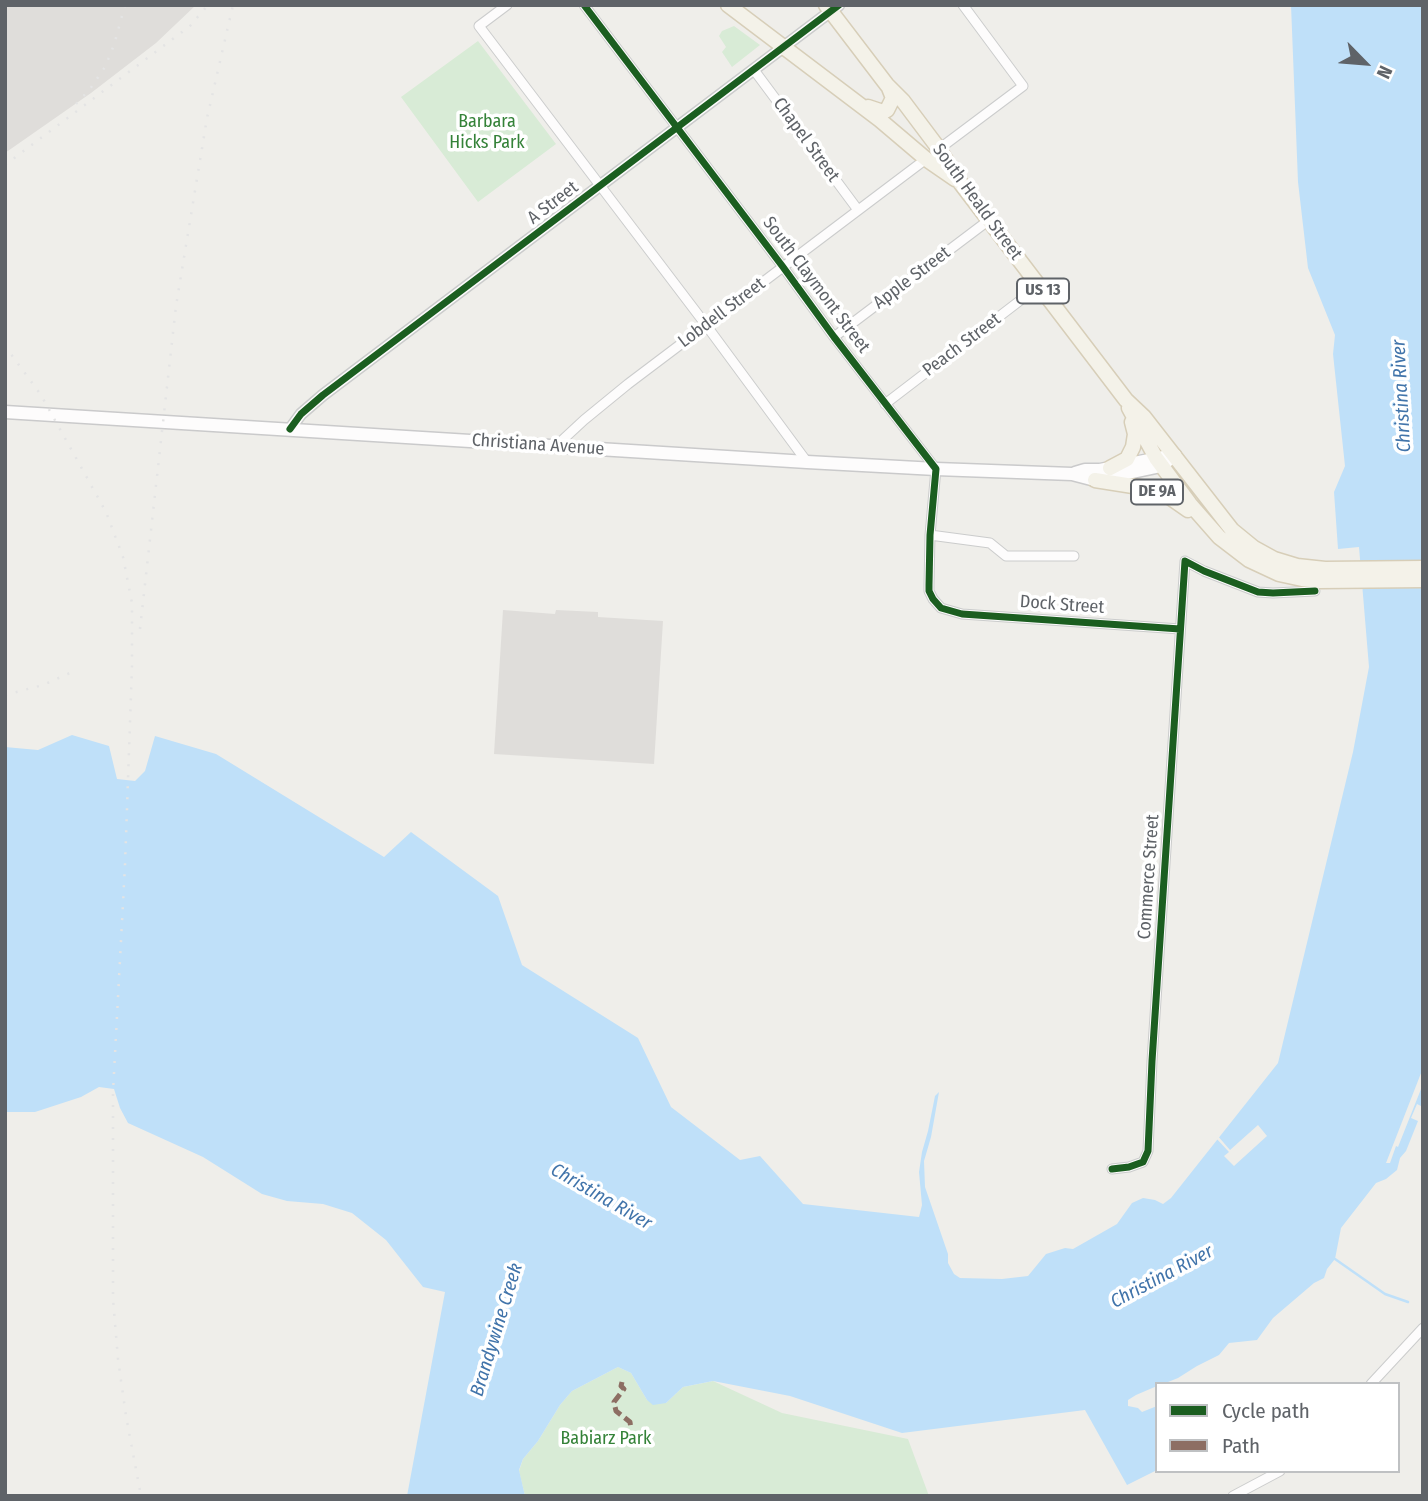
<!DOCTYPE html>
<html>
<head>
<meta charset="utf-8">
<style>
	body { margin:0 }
	#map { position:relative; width:1428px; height:1501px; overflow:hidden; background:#efeeea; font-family:"Fira Sans Condensed",sans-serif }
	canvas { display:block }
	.frame { position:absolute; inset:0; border:7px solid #5f6368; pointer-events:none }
	.legend { position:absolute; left:1155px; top:1382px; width:245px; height:91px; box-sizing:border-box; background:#fff; border:2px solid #bfc1c3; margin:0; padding:9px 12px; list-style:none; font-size:21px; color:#5f6368 }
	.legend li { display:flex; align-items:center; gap:14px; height:35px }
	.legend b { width:35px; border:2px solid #bfc1c3 }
	.north { position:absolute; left:1330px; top:28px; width:70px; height:70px; -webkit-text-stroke:5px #fff; paint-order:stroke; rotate:115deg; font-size:19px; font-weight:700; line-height:28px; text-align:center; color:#5f6368 }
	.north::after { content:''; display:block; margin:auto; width:24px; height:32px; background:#5f6368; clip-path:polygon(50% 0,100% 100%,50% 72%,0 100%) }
</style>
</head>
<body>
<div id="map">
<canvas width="1428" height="1501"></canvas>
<div class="frame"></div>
<ul class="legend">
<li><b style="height:9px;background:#1b5e20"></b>Cycle path</li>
<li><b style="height:9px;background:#8d6e63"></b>Path</li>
</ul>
<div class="north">N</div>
</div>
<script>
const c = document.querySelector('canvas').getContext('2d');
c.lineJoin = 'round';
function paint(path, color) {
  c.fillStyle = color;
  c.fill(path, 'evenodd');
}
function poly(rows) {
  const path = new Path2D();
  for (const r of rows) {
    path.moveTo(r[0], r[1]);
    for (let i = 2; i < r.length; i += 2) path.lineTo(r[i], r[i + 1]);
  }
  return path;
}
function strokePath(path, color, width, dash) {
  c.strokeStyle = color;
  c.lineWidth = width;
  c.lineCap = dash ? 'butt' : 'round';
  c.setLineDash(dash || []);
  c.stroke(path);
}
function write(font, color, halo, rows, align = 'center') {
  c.font = font + ' "Fira Sans Condensed",sans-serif';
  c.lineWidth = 7;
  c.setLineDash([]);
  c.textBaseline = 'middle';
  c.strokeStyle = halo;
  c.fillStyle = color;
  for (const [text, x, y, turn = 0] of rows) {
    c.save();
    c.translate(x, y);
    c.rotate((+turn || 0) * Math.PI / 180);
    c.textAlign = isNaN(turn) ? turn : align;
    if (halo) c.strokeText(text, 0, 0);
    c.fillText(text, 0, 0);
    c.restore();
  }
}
paint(poly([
	[5,5,196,5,156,43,91,93,5,153],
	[503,610,555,614,556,610,598,612,598,617,663,621,654,764,494,754]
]), '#dfddda');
paint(poly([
	[734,26,760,45,732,67,722,52,726,47,719,36,722,31],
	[478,41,556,144,478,202,401,97],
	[618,1367,631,1373,647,1400,666,1403,683,1387,713,1381,782,1413,908,1439,929,1496,525,1496,519,1471,523,1459,538,1441,560,1405,572,1391]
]), '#d8ebd6');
paint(poly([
	[1291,5,1423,5,1423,1107,1417,1104,1411,1118,1418,1121,1406,1151,1400,1158,1397,1170,1386,1179,1376,1183,1341,1228,1335,1259,1327,1269,1324,1278,1314,1283,1273,1318,1257,1340,1229,1343,1219,1355,1197,1366,1178,1378,1163,1384,1157,1384,1157,1386,1136,1395,1128,1400,1128,1406,1138,1408,1142,1412,1157,1406,1157,1470,1127,1485,1085,1410,902,1433,790,1396,713,1381,683,1387,666,1403,653,1405,647,1400,631,1373,618,1367,572,1391,560,1405,538,1441,523,1459,519,1470,525,1496,407,1496,445,1292,423,1287,386,1240,352,1213,323,1204,287,1201,262,1194,203,1157,128,1123,120,1108,114,1089,99,1087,81,1097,35,1112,5,1112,5,747,38,750,72,735,109,746,117,779,135,781,145,771,155,736,216,754,384,857,411,832,498,896,522,965,638,1038,671,1107,740,1160,760,1156,803,1204,919,1217,922,1205,919,1172,922,1152,928,1131,935,1096,939,1092,931,1137,924,1161,925,1187,948,1254,948,1263,954,1274,960,1278,1002,1279,1028,1276,1046,1254,1065,1248,1073,1249,1117,1224,1132,1203,1143,1198,1155,1200,1163,1204,1171,1198,1278,1063,1353,752,1369,667,1359,547,1338,549,1334,492,1345,466,1333,354,1335,335,1308,268,1298,182]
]), '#bfe0f9');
paint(poly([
	[1423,1068,1423,1084,1398,1147,1396,1146,1390,1163,1386,1163],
	[1258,1125,1267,1136,1234,1166,1224,1156,1229,1152,1215,1137,1217,1135,1230,1150]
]), '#efeeea');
strokePath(poly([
	[1335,1259,1385,1294,1408,1302]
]), '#bfe0f9', 2.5);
const minor = poly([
	[507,5,479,26,706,325,807,462],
	[584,5,783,267,834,337,936,469,930,535,929,585,929,591,933,599,941,608,962,614,1180,629],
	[754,70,858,210],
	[939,149,1023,86,963,5],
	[834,337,989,220],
	[885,404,1039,286],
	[556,446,584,420,628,384,926,159],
	[930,535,990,543,1006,556,1074,556],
	[1112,1169,1129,1167,1143,1162,1148,1151,1152,1061,1185,561,1204,571,1258,592,1273,593,1315,591],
	[1371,1384,1423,1328],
	[1233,1496,1280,1471]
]);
const tertiary = poly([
	[290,429,301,414,323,395,839,5]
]);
const secondary = poly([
	[5,412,807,462,936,469,1072,474,1095,480,1161,466,1175,455],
	[1075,473,1085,470,1100,470,1164,457]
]);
const primary = poly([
	[728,5,880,120,926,159,955,179],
	[826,5,887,85,903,101,939,149,959,181,1126,400,1144,417,1232,530,1254,548,1274,559,1297,566,1325,569,1423,568],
	[868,107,883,112,887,110,893,98,889,88],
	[1129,408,1156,458,1190,504,1219,537,1249,560,1279,574,1302,579,1320,581,1423,580],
	[1110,468,1127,459,1133,447,1135,434,1132,422],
	[1095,480,1152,489,1165,494,1188,510]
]);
strokePath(minor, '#cbcccc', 11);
strokePath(tertiary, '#cbcccc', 13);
strokePath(secondary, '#cacacb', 15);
strokePath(primary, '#d7ceb8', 17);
strokePath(minor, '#fdfcfc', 9);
strokePath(tertiary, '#fdfcfc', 10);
strokePath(secondary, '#fdfcfc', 12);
strokePath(primary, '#f4f2e9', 14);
strokePath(poly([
	[76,104,90,89,105,67,114,45,125,5],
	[5,165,190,26,208,5],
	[5,346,41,395,106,512,123,557,132,603,132,666,125,865,113,1092,113,1299,118,1359,126,1416,141,1496],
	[140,629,176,306,207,118,233,5],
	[5,695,43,685,72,672]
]), '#e4e4e4', 2.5, [2, 9]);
strokePath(poly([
	[622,1382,621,1386,624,1389,614,1402,616,1411,630,1422,631,1429]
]), '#8d6e63', 5, [10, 5]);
strokePath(poly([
	[584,5,783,267,834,337,936,469,930,535,929,585,929,591,933,599,941,608,962,614,1180,629],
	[290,429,301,414,323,395,839,5],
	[1112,1169,1129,1167,1143,1162,1148,1151,1152,1061,1185,561,1204,571,1258,592,1273,593,1315,591]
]), '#1b5e20', 7);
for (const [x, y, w] of [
	[1043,291,52],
	[1157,492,52]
]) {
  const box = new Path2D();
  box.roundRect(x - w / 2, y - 12.5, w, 25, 5);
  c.fillStyle = '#fff';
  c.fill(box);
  strokePath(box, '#5f6368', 2);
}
write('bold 16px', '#5f6368', null, [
	["US 13",1043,291],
	["DE 9A",1157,492]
]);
write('18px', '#348238', '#fff', [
	["Barbara",487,122],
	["Hicks Park",487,143],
	["Babiarz Park",606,1439]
]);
write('18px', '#5f6368', '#fff', [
	["Chapel Street",806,140,54],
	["South Heald Street",977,202,54],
	["A Street",553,203,-37],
	["Apple Street",912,278,-37],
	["South Claymont Street",816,285,53],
	["Lobdell Street",722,313,-37],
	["Peach Street",962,345,-37],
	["Christiana Avenue",538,445,4],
	["Dock Street",1062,605,4],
	["Commerce Street",1149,877,-86]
]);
write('italic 19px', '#4174aa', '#fff', [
	["Christina River",1402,396,-93],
	["Christina River",601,1197,30],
	["Christina River",1162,1277,-28],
	["Brandywine Creek",497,1330,-73]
]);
</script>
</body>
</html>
